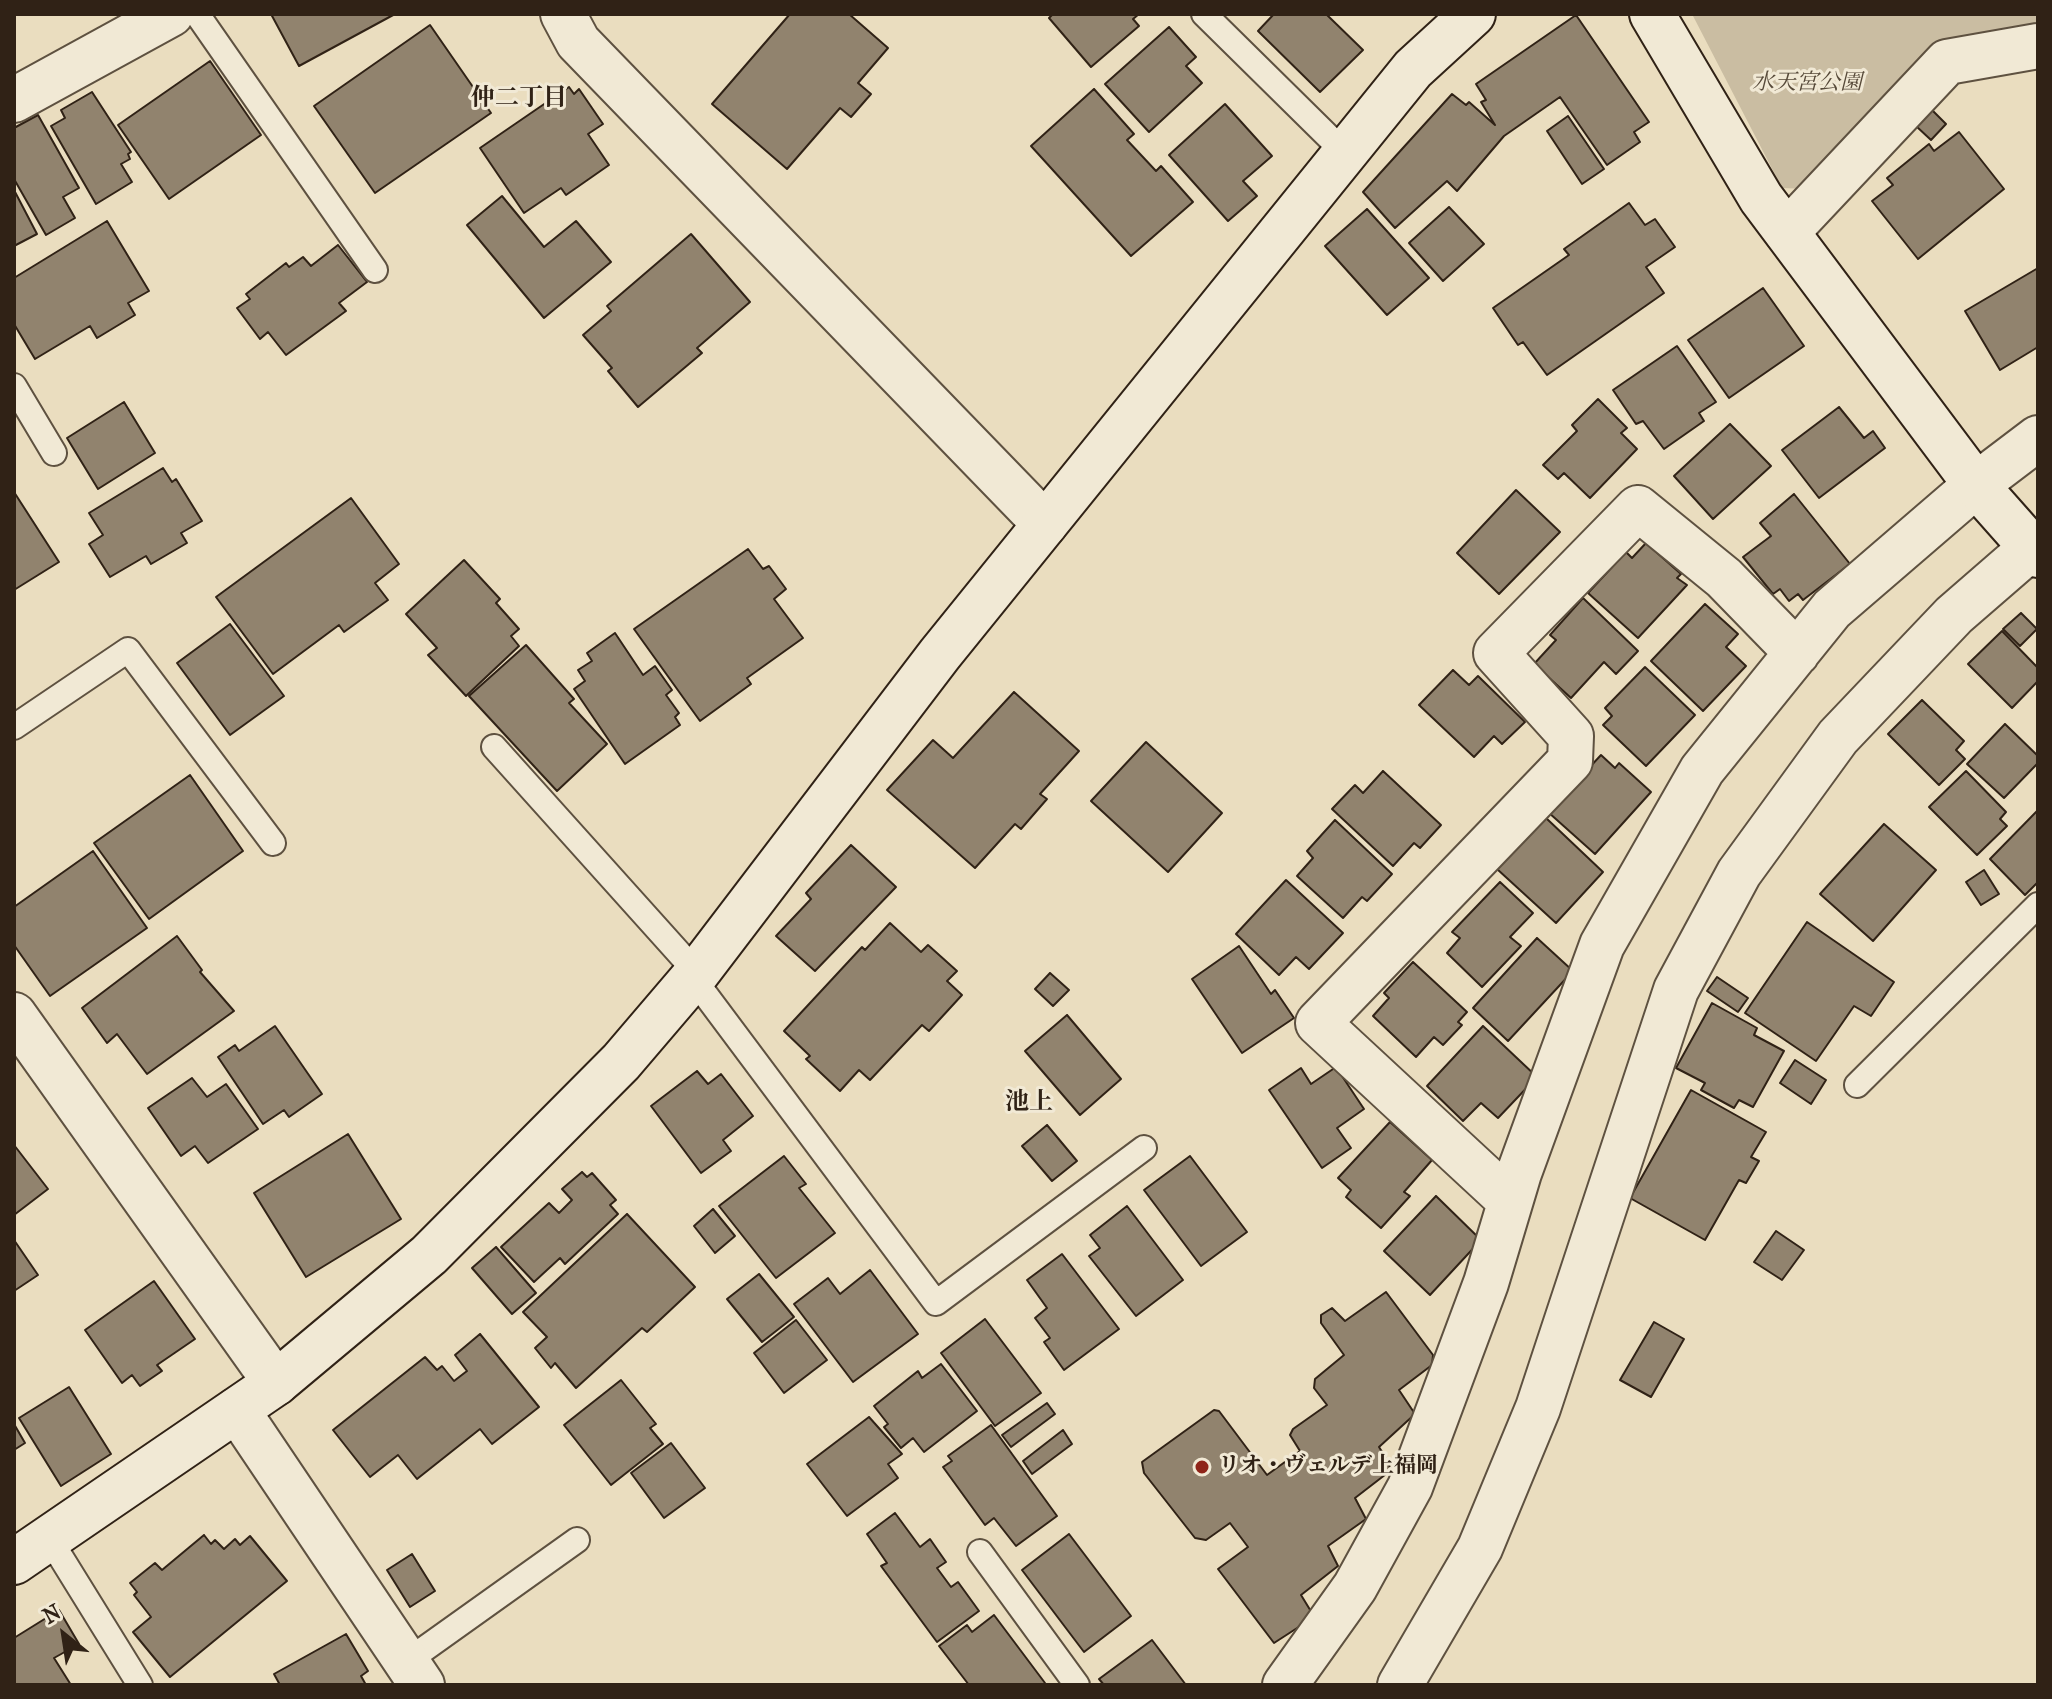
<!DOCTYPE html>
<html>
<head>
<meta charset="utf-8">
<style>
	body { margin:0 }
	#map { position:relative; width:2052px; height:1699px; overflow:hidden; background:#eaddbf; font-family:"IM FELL French Canon",serif }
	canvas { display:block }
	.frame { position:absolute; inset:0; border:16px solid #302216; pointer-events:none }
	.north { position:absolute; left:24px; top:1595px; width:80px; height:80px; -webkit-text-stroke:6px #f1e9d5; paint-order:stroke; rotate:330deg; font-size:22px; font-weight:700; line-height:32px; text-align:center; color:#302216 }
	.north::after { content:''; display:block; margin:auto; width:28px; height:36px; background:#302216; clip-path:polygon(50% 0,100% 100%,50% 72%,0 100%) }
</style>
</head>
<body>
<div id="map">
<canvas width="2052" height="1699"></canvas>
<div class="frame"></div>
<div class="north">N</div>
</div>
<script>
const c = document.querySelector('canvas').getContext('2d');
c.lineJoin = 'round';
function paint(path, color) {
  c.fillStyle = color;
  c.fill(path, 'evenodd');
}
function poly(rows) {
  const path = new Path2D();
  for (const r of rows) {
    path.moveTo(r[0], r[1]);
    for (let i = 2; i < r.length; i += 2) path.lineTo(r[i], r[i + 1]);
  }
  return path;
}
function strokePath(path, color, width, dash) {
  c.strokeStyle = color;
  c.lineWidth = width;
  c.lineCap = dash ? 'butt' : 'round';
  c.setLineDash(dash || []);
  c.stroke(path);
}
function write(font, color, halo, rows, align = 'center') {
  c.font = font + ' "IM FELL French Canon","Noto Serif JP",serif';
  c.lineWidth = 6;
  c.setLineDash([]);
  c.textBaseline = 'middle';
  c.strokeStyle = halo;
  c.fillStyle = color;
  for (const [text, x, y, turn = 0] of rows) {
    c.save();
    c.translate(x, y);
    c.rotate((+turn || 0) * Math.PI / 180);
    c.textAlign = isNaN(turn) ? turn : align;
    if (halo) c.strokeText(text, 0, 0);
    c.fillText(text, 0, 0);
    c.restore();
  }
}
paint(poly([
	[1692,14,2038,14,2038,28,1941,49,1807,189,1782,188]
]), '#cabda2');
const building = poly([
	[271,14,395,14,299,66,271,14],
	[790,14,849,14,888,48,858,83,871,94,851,117,840,108,787,169,712,104,790,14],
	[1053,14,1139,14,1133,19,1139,26,1091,67,1049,18,1053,14],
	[1274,14,1326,14,1363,50,1320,92,1258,31,1274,14],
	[1576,15,1649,122,1634,132,1640,142,1607,165,1560,97,1504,136,1457,191,1447,181,1395,228,1363,192,1452,94,1466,105,1469,102,1495,125,1481,102,1486,100,1476,84,1576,15],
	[430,25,491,113,375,193,314,106,430,25],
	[1169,27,1196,57,1186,66,1202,83,1149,132,1105,84,1169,27],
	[210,61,261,135,169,199,118,125,210,61],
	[569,87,574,94,579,89,603,124,588,134,609,165,566,195,561,188,524,213,480,148,569,87],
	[1094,89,1134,134,1127,140,1156,171,1161,166,1193,202,1131,256,1031,146,1094,89],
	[92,92,131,152,128,154,130,159,121,164,132,182,96,204,51,126,65,118,61,110,92,92],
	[1225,104,1272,156,1243,181,1257,196,1228,221,1169,155,1225,104],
	[1932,110,1946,124,1931,140,1916,126,1932,110],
	[38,115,79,188,63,197,75,218,46,235,14,179,14,128,38,115],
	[1568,116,1604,169,1582,184,1547,131,1568,116],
	[1959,132,2004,189,1918,259,1872,201,1893,185,1887,178,1929,144,1934,151,1959,132],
	[14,190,37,234,14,246,14,190],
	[502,196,544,247,576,221,611,262,544,318,467,225,502,196],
	[1629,203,1645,225,1655,219,1675,247,1646,267,1664,293,1547,375,1523,342,1518,345,1493,308,1569,255,1564,249,1629,203],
	[1449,207,1484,244,1443,281,1409,243,1449,207],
	[1367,209,1429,278,1387,315,1325,246,1367,209],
	[107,221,149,291,128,303,135,315,97,338,90,326,35,359,14,324,14,278,107,221],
	[691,234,750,302,697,348,702,353,638,407,608,371,612,368,583,335,611,311,607,306,691,234],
	[338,245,367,282,339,303,346,311,286,355,268,332,260,339,237,308,250,299,246,294,286,263,289,267,303,257,311,266,338,245],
	[2038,268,2038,347,2000,370,1965,311,2038,268],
	[1763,288,1804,346,1729,398,1688,340,1763,288],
	[1677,346,1716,402,1699,413,1704,421,1664,449,1643,421,1636,424,1613,390,1677,346],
	[1598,399,1627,428,1621,433,1637,449,1590,498,1564,473,1558,479,1543,465,1577,431,1572,425,1598,399],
	[124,402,155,453,98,489,67,438,124,402],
	[1839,407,1864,438,1873,431,1885,448,1819,498,1782,450,1839,407],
	[1730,424,1771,466,1713,519,1674,476,1730,424],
	[163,468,172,482,176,479,202,521,181,533,187,543,151,564,146,556,110,577,89,544,103,535,89,513,163,468],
	[1516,490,1560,532,1499,594,1457,553,1516,490],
	[14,492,59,562,14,590,14,492],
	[1794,494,1850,564,1803,600,1798,594,1789,601,1780,589,1773,594,1743,557,1771,536,1760,523,1794,494],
	[351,498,399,564,375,583,388,600,344,632,339,625,273,674,216,597,351,498],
	[1646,543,1681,574,1677,578,1687,585,1638,638,1588,593,1626,552,1632,558,1646,543],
	[748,549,763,569,769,566,786,589,774,599,803,638,747,678,751,684,700,721,634,629,748,549],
	[464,560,500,599,496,603,519,629,511,636,519,646,466,696,428,655,437,648,406,614,464,560],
	[1583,598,1638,651,1616,674,1604,662,1571,698,1534,664,1556,640,1550,635,1583,598],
	[1705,604,1738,634,1726,647,1746,666,1703,711,1651,661,1705,604],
	[2021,613,2037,629,2020,646,2003,629,2021,613],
	[230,624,284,696,230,735,177,663,230,624],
	[2002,631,2038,668,2038,681,2012,708,1968,664,2002,631],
	[615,633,643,675,655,666,672,690,666,695,679,713,675,717,680,725,625,764,574,689,585,681,578,670,592,661,587,653,615,633],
	[526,645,574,699,569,703,607,744,557,791,469,696,526,645],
	[1645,667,1695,715,1646,766,1603,725,1612,716,1605,708,1645,667],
	[1453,670,1469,685,1478,676,1525,722,1502,744,1494,736,1474,757,1419,705,1453,670],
	[1014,692,1079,751,1040,794,1047,799,1021,829,1015,824,975,868,887,790,933,740,953,758,1014,692],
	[1922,700,1964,741,1956,750,1965,759,1939,785,1888,734,1922,700],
	[2005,724,2038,756,2038,763,2004,798,1967,764,2005,724],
	[1146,742,1222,813,1168,872,1091,801,1146,742],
	[1601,755,1615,768,1619,763,1651,792,1595,854,1548,812,1601,755],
	[1383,771,1441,825,1420,848,1414,843,1393,866,1332,809,1355,785,1363,793,1383,771],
	[1966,771,2006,812,2000,819,2007,826,1977,855,1929,807,1966,771],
	[190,775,243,851,149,919,94,843,190,775],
	[2038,810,2038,882,2025,895,1990,859,2038,810],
	[1546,818,1603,872,1556,923,1497,869,1546,818],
	[1335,820,1392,874,1367,901,1362,897,1343,918,1297,876,1313,858,1307,851,1335,820],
	[1884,824,1936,870,1873,941,1820,894,1884,824],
	[851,845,896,887,815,971,776,936,811,899,806,893,851,845],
	[93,851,147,928,50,996,14,945,14,907,93,851],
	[1984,870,1999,894,1981,905,1966,882,1984,870],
	[1286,880,1343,933,1309,969,1296,957,1279,975,1236,934,1286,880],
	[1500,882,1533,913,1510,937,1521,946,1482,987,1447,953,1460,938,1452,932,1500,882],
	[1807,922,1894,982,1871,1016,1854,1006,1816,1061,1745,1013,1807,922],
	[890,923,921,952,928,945,957,971,947,981,962,995,929,1031,922,1025,870,1080,859,1070,840,1091,806,1059,810,1056,784,1031,862,947,865,950,890,923],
	[177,936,202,970,200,972,234,1011,147,1074,117,1034,107,1043,82,1008,177,936],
	[1537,938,1573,971,1508,1041,1473,1008,1537,938],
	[1239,946,1271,994,1275,990,1294,1018,1242,1053,1192,979,1239,946],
	[1413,962,1467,1012,1458,1022,1462,1025,1443,1045,1434,1037,1416,1057,1373,1016,1389,998,1384,993,1413,962],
	[1050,973,1069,990,1053,1006,1035,989,1050,973],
	[1717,977,1748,998,1738,1012,1707,991,1717,977],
	[1712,1003,1757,1028,1754,1035,1784,1051,1753,1107,1739,1100,1734,1108,1701,1090,1705,1083,1676,1068,1712,1003],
	[1067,1015,1121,1079,1080,1115,1025,1051,1067,1015],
	[275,1026,322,1094,289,1117,284,1110,263,1124,218,1057,235,1045,239,1051,275,1026],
	[1483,1026,1537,1077,1498,1118,1481,1103,1463,1121,1427,1086,1483,1026],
	[1795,1060,1826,1080,1811,1104,1780,1083,1795,1060],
	[1336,1067,1364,1109,1337,1128,1351,1148,1322,1168,1269,1090,1301,1068,1311,1084,1336,1067],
	[697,1071,708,1084,721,1074,753,1116,723,1140,731,1151,701,1173,651,1106,697,1071],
	[192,1078,207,1097,226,1084,258,1129,208,1163,195,1146,181,1156,148,1108,192,1078],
	[1691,1090,1766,1132,1751,1157,1759,1161,1746,1183,1739,1180,1705,1240,1630,1198,1691,1090],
	[1390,1122,1432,1160,1404,1192,1410,1196,1381,1228,1346,1197,1351,1190,1338,1178,1390,1122],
	[1047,1125,1077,1161,1052,1181,1022,1146,1047,1125],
	[348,1134,401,1219,306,1277,254,1193,348,1134],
	[14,1145,48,1189,14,1215,14,1145],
	[784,1156,806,1184,799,1188,835,1233,776,1278,719,1206,784,1156],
	[1190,1156,1247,1232,1201,1266,1144,1190,1190,1156],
	[582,1172,587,1177,592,1173,616,1200,610,1205,618,1214,565,1264,560,1258,534,1282,501,1247,549,1203,559,1213,572,1200,562,1189,582,1172],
	[1436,1196,1481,1240,1430,1295,1384,1251,1436,1196],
	[1127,1206,1183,1280,1136,1316,1089,1256,1100,1248,1090,1235,1127,1206],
	[713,1209,735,1236,715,1253,694,1226,713,1209],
	[627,1214,695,1287,647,1332,642,1328,576,1388,555,1363,551,1368,535,1348,547,1337,523,1312,627,1214],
	[1776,1231,1804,1250,1782,1280,1754,1262,1776,1231],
	[14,1240,38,1275,14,1291,14,1240],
	[496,1247,536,1293,512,1314,472,1268,496,1247],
	[1062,1254,1119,1329,1064,1370,1044,1342,1050,1338,1035,1318,1047,1308,1027,1280,1062,1254],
	[870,1270,918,1334,853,1382,794,1304,828,1278,840,1294,870,1270],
	[759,1274,794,1317,762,1342,727,1299,759,1274],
	[154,1281,195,1339,157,1365,162,1371,140,1386,132,1375,122,1383,85,1330,154,1281],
	[1386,1292,1433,1355,1432,1365,1399,1390,1415,1414,1379,1447,1389,1463,1390,1471,1355,1498,1366,1519,1328,1546,1338,1566,1301,1595,1312,1613,1308,1621,1274,1643,1218,1569,1248,1547,1230,1523,1206,1540,1195,1538,1144,1473,1142,1462,1214,1410,1219,1411,1267,1475,1300,1451,1290,1435,1293,1429,1327,1405,1314,1388,1315,1379,1344,1355,1321,1323,1321,1315,1332,1308,1345,1321,1386,1292],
	[985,1319,1041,1393,995,1426,941,1353,985,1319],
	[796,1320,827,1360,784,1393,754,1353,796,1320],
	[1654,1322,1684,1339,1651,1397,1620,1380,1654,1322],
	[480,1334,539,1407,492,1444,480,1429,417,1479,398,1455,370,1477,333,1430,425,1357,437,1370,442,1366,454,1381,467,1371,455,1355,480,1334],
	[941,1364,977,1411,924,1452,913,1438,901,1448,884,1427,888,1424,874,1406,918,1371,922,1378,941,1364],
	[621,1380,656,1424,650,1428,663,1444,611,1485,564,1425,621,1380],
	[69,1387,111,1454,61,1486,19,1418,69,1387],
	[1047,1403,1055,1414,1011,1447,1002,1435,1047,1403],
	[869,1417,902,1454,888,1464,898,1478,847,1516,807,1464,869,1417],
	[14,1424,25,1443,14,1450,14,1424],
	[991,1425,1057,1516,1016,1546,994,1518,985,1525,943,1467,952,1461,948,1456,991,1425],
	[1063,1430,1072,1444,1032,1474,1023,1461,1063,1430],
	[671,1443,705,1488,664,1518,631,1473,671,1443],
	[895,1513,920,1547,930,1539,946,1562,937,1568,951,1587,958,1582,979,1611,937,1642,881,1566,887,1563,867,1534,895,1513],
	[1069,1534,1131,1616,1084,1652,1022,1570,1069,1534],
	[204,1535,211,1544,215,1540,224,1549,235,1539,240,1545,250,1536,287,1581,170,1677,133,1632,151,1617,134,1595,137,1592,130,1583,155,1563,162,1570,204,1535],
	[412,1554,435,1591,410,1607,387,1570,412,1554],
	[59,1610,79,1644,54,1658,71,1685,14,1685,14,1638,59,1610],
	[994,1615,1045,1683,1042,1685,969,1685,939,1646,967,1625,972,1632,994,1615],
	[346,1634,368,1671,361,1676,366,1685,280,1685,274,1674,346,1634],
	[1152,1640,1186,1685,1104,1685,1099,1679,1152,1640]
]);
paint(building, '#91836e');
strokePath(building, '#302216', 2);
const lane = poly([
	[197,14,375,270],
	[1204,14,1345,153],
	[14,386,54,453],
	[14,727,128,650,273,843],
	[494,747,697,973],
	[693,978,936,1303,1144,1148],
	[1857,1085,2038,905],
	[49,1538,140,1685],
	[980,1552,1077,1685],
	[406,1662,577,1540]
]);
const street = poly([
	[563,14,578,42,1045,524],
	[14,100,171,14],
	[1787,232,1947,62,2038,46],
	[14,1015,276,1383],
	[1510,1201,1318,1023,1570,761,1571,736,1496,653,1638,508,1724,578,1797,653],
	[237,1410,422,1685],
	[1285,1685,1355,1587,1410,1487,1486,1283,1519,1173,1602,945,1702,770,1832,609,1976,485,2038,438],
	[1400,1685,1480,1548,1538,1408,1676,990,1739,873,1838,737,1954,615,2038,542]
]);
const secondary = poly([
	[1652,14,1761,198,1976,485,2038,555],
	[14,1562,276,1383,429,1255,621,1062,697,973,940,654,1413,69,1473,14]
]);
strokePath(lane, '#5e5140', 28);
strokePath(street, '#5e5140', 48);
strokePath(secondary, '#302216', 48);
strokePath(lane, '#f1e9d5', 24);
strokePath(street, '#f1e9d5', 44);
strokePath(secondary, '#f1e9d5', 44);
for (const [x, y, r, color] of [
	[1202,1467,8,"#8f2418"]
]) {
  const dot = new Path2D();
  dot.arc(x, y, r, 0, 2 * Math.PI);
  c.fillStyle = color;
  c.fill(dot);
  strokePath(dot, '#f1e9d5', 3);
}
write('italic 22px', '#564939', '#f1e9d5', [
	["水天宮公園",1807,84]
]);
write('bold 22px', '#302216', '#f1e9d5', [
	["リオ・ヴェルデ上福岡",1218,1467]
], 'left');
write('bold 24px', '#302216', '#f1e9d5', [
	["仲二丁目",519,99],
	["池上",1029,1103]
]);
</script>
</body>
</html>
